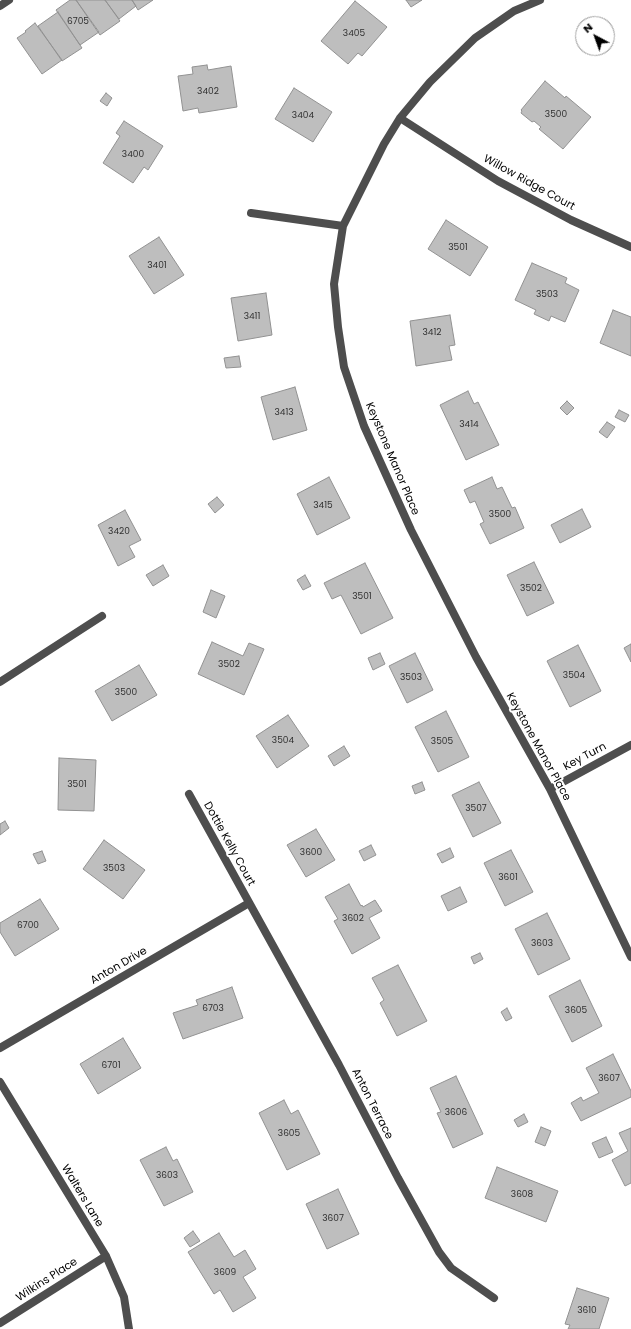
<!DOCTYPE html>
<html>
<head>
<meta charset="utf-8">
<style>
	body { margin:0 }
	#map { position:relative; width:631px; height:1329px; overflow:hidden; background:#fff; font-family:Poppins,sans-serif }
	canvas { display:block }
	.north { position:absolute; left:575px; top:16px; width:40px; height:40px; box-sizing:border-box; background:#fff; border:1px solid #999; border-radius:50%; rotate:319deg; font-size:11px; font-weight:700; line-height:16px; text-align:center; color:#000 }
	.north::after { content:''; display:block; margin:auto; width:14px; height:18px; background:#000; clip-path:polygon(50% 0,100% 100%,50% 72%,0 100%) }
</style>
</head>
<body>
<div id="map">
<canvas width="631" height="1329"></canvas>
<div class="north">N</div>
</div>
<script>
const c = document.querySelector('canvas').getContext('2d');
c.lineJoin = 'round';
function paint(path, color) {
  c.fillStyle = color;
  c.fill(path, 'evenodd');
}
function poly(rows) {
  const path = new Path2D();
  for (const r of rows) {
    path.moveTo(r[0], r[1]);
    for (let i = 2; i < r.length; i += 2) path.lineTo(r[i], r[i + 1]);
  }
  return path;
}
function strokePath(path, color, width, dash) {
  c.strokeStyle = color;
  c.lineWidth = width;
  c.lineCap = dash ? 'butt' : 'round';
  c.setLineDash(dash || []);
  c.stroke(path);
}
function write(font, color, halo, rows, align = 'center') {
  c.font = font + ' Poppins,sans-serif';
  c.lineWidth = 4;
  c.setLineDash([]);
  c.textBaseline = 'middle';
  c.strokeStyle = halo;
  c.fillStyle = color;
  for (const [text, x, y, turn = 0] of rows) {
    c.save();
    c.translate(x, y);
    c.rotate((+turn || 0) * Math.PI / 180);
    c.textAlign = isNaN(turn) ? turn : align;
    if (halo) c.strokeText(text, 0, 0);
    c.fillText(text, 0, 0);
    c.restore();
  }
}
const building = poly([
	[70,0,76,0,99,32,80,45,56,10,70,0],
	[76,0,105,0,120,21,100,35,76,0],
	[105,0,132,0,136,6,119,19,105,0],
	[132,0,153,0,138,10,132,0],
	[406,0,422,0,411,7,406,0],
	[355,1,387,27,362,56,358,53,348,64,321,41,355,1],
	[58,12,82,48,62,61,38,26,58,12],
	[35,23,62,60,42,74,17,38,26,32,25,31,35,23],
	[207,65,208,70,231,66,237,107,199,113,198,108,183,111,178,76,193,74,192,67,207,65],
	[545,81,565,98,566,96,591,117,563,149,539,129,541,127,534,121,532,122,521,113,522,111,521,110,545,81],
	[294,88,332,112,313,142,275,119,294,88],
	[106,93,112,98,107,106,100,101,106,93],
	[124,121,163,146,148,170,144,167,133,183,103,163,120,136,116,133,124,121],
	[446,220,488,247,470,276,428,249,446,220],
	[159,237,184,275,154,294,129,256,159,237],
	[532,263,567,278,565,283,579,290,565,322,551,316,549,321,534,314,536,310,515,300,532,263],
	[266,293,272,335,238,341,231,298,266,293],
	[613,310,631,317,631,356,600,343,613,310],
	[450,315,455,345,449,346,452,360,416,366,410,321,450,315],
	[239,356,241,367,226,368,224,358,239,356],
	[295,387,307,430,273,440,261,397,295,387],
	[468,391,474,404,478,402,499,445,466,460,440,405,468,391],
	[567,401,574,408,567,415,560,408,567,401],
	[619,410,629,415,625,422,615,417,619,410],
	[607,422,615,427,607,438,599,432,607,422],
	[329,477,350,518,317,535,297,494,329,477],
	[492,477,497,489,502,487,512,508,515,507,524,528,490,544,480,524,484,522,475,501,470,503,464,490,492,477],
	[217,497,224,505,215,513,208,504,217,497],
	[582,509,591,527,560,543,551,525,582,509],
	[125,510,141,540,129,546,135,557,118,566,98,525,125,510],
	[534,562,554,603,527,616,507,575,534,562],
	[365,563,393,618,361,634,341,595,332,599,324,583,365,563],
	[163,565,169,576,153,586,146,575,163,565],
	[305,575,311,586,303,590,297,580,305,575],
	[211,590,225,596,216,618,203,612,211,590],
	[212,642,243,656,249,643,264,649,244,695,198,674,212,642],
	[631,644,631,662,624,648,631,644],
	[578,645,601,691,570,707,547,661,578,645],
	[380,653,385,664,373,670,368,658,380,653],
	[415,653,433,690,407,703,389,666,415,653],
	[139,665,157,695,112,721,95,691,139,665],
	[446,711,469,757,438,772,415,727,446,711],
	[288,715,309,746,277,768,256,736,288,715],
	[344,746,350,756,334,766,328,756,344,746],
	[59,758,96,760,94,811,58,810,59,758],
	[422,782,425,790,415,794,412,786,422,782],
	[479,782,501,823,473,837,452,795,479,782],
	[5,821,9,828,0,835,0,824,5,821],
	[316,829,335,860,306,877,287,845,316,829],
	[104,840,145,870,123,899,83,869,104,840],
	[371,845,376,855,364,861,359,851,371,845],
	[450,848,454,857,442,863,437,854,450,848],
	[511,850,533,892,505,906,484,863,511,850],
	[42,851,46,861,38,864,33,854,42,851],
	[349,884,361,906,362,905,363,907,375,900,382,911,369,918,380,938,352,954,334,921,338,919,325,897,349,884],
	[460,887,467,902,448,911,441,896,460,887],
	[40,899,59,929,15,956,0,932,0,923,40,899],
	[547,913,570,959,538,975,515,929,547,913],
	[480,953,483,959,474,964,471,957,480,953],
	[398,965,427,1021,397,1036,380,1003,384,1000,372,978,398,965],
	[580,980,602,1026,572,1042,549,996,580,980],
	[232,987,243,1018,183,1039,173,1013,198,1005,196,1000,232,987],
	[507,1008,512,1018,506,1021,501,1012,507,1008],
	[123,1038,141,1068,98,1094,80,1064,123,1038],
	[613,1054,631,1091,631,1097,581,1121,571,1103,581,1097,583,1101,599,1093,586,1068,613,1054],
	[456,1076,483,1134,453,1148,437,1113,441,1112,430,1088,456,1076],
	[284,1100,291,1114,298,1110,320,1154,287,1170,259,1113,284,1100],
	[524,1114,528,1122,518,1127,514,1120,524,1114],
	[541,1127,551,1131,545,1146,535,1142,541,1127],
	[631,1128,631,1183,625,1186,612,1160,628,1151,619,1133,631,1128],
	[606,1137,613,1152,599,1158,592,1143,606,1137],
	[166,1147,173,1161,177,1159,193,1192,164,1206,140,1160,166,1147],
	[497,1167,558,1191,546,1222,485,1198,497,1167],
	[338,1189,359,1234,327,1249,306,1204,338,1189],
	[193,1231,200,1241,190,1247,184,1238,193,1231],
	[219,1233,234,1257,245,1250,256,1269,243,1277,256,1298,233,1312,220,1290,214,1294,188,1252,219,1233],
	[577,1288,609,1298,599,1329,568,1329,570,1325,565,1324,577,1288]
]);
paint(building, '#bebebe');
strokePath(building, '#929292', 1);
strokePath(poly([
	[540,0,514,11,475,38,430,82,400,118,384,144,343,226,334,284,338,327,344,367,364,426,411,530,476,657,550,789,631,957],
	[0,6,9,0],
	[400,118,498,181,571,220,631,247],
	[251,213,343,226],
	[0,682,102,616],
	[550,789,631,745],
	[189,794,339,1065,398,1178,439,1252,451,1268,494,1298],
	[0,1048,249,903],
	[0,1082,106,1256,124,1297,129,1329],
	[0,1323,106,1256]
]), '#4e4e4e', 8);
write('9px', '#303030', null, [
	["6705",78,22],
	["3405",354,34],
	["3402",208,92],
	["3500",556,115],
	["3404",303,116],
	["3400",133,155],
	["3501",458,248],
	["3401",157,266],
	["3503",547,295],
	["3411",252,317],
	["3412",432,333],
	["3413",284,413],
	["3414",469,425],
	["3415",323,506],
	["3500",500,515],
	["3420",119,532],
	["3502",531,589],
	["3501",362,597],
	["3502",229,665],
	["3504",574,676],
	["3503",411,678],
	["3500",126,693],
	["3504",283,741],
	["3505",442,742],
	["3501",77,785],
	["3507",476,809],
	["3600",311,853],
	["3503",114,869],
	["3601",508,878],
	["3602",353,919],
	["6700",28,926],
	["3603",542,944],
	["6703",213,1009],
	["3605",576,1011],
	["6701",111,1066],
	["3607",609,1079],
	["3606",456,1113],
	["3605",289,1134],
	["3603",167,1176],
	["3608",522,1195],
	["3607",333,1219],
	["3609",225,1273],
	["3610",587,1311]
]);
write('11px', '#000', '#fff', [
	["Willow Ridge Court",529,183,29],
	["Keystone Manor Place",392,459,67],
	["Keystone Manor Place",538,747,61],
	["Key Turn",585,757,-28],
	["Dottie Kelly Court",229,844,61],
	["Anton Drive",119,966,-30],
	["Anton Terrace",372,1104,63],
	["Walters Lane",82,1196,59],
	["Wilkins Place",47,1280,-33]
]);
</script>
</body>
</html>
